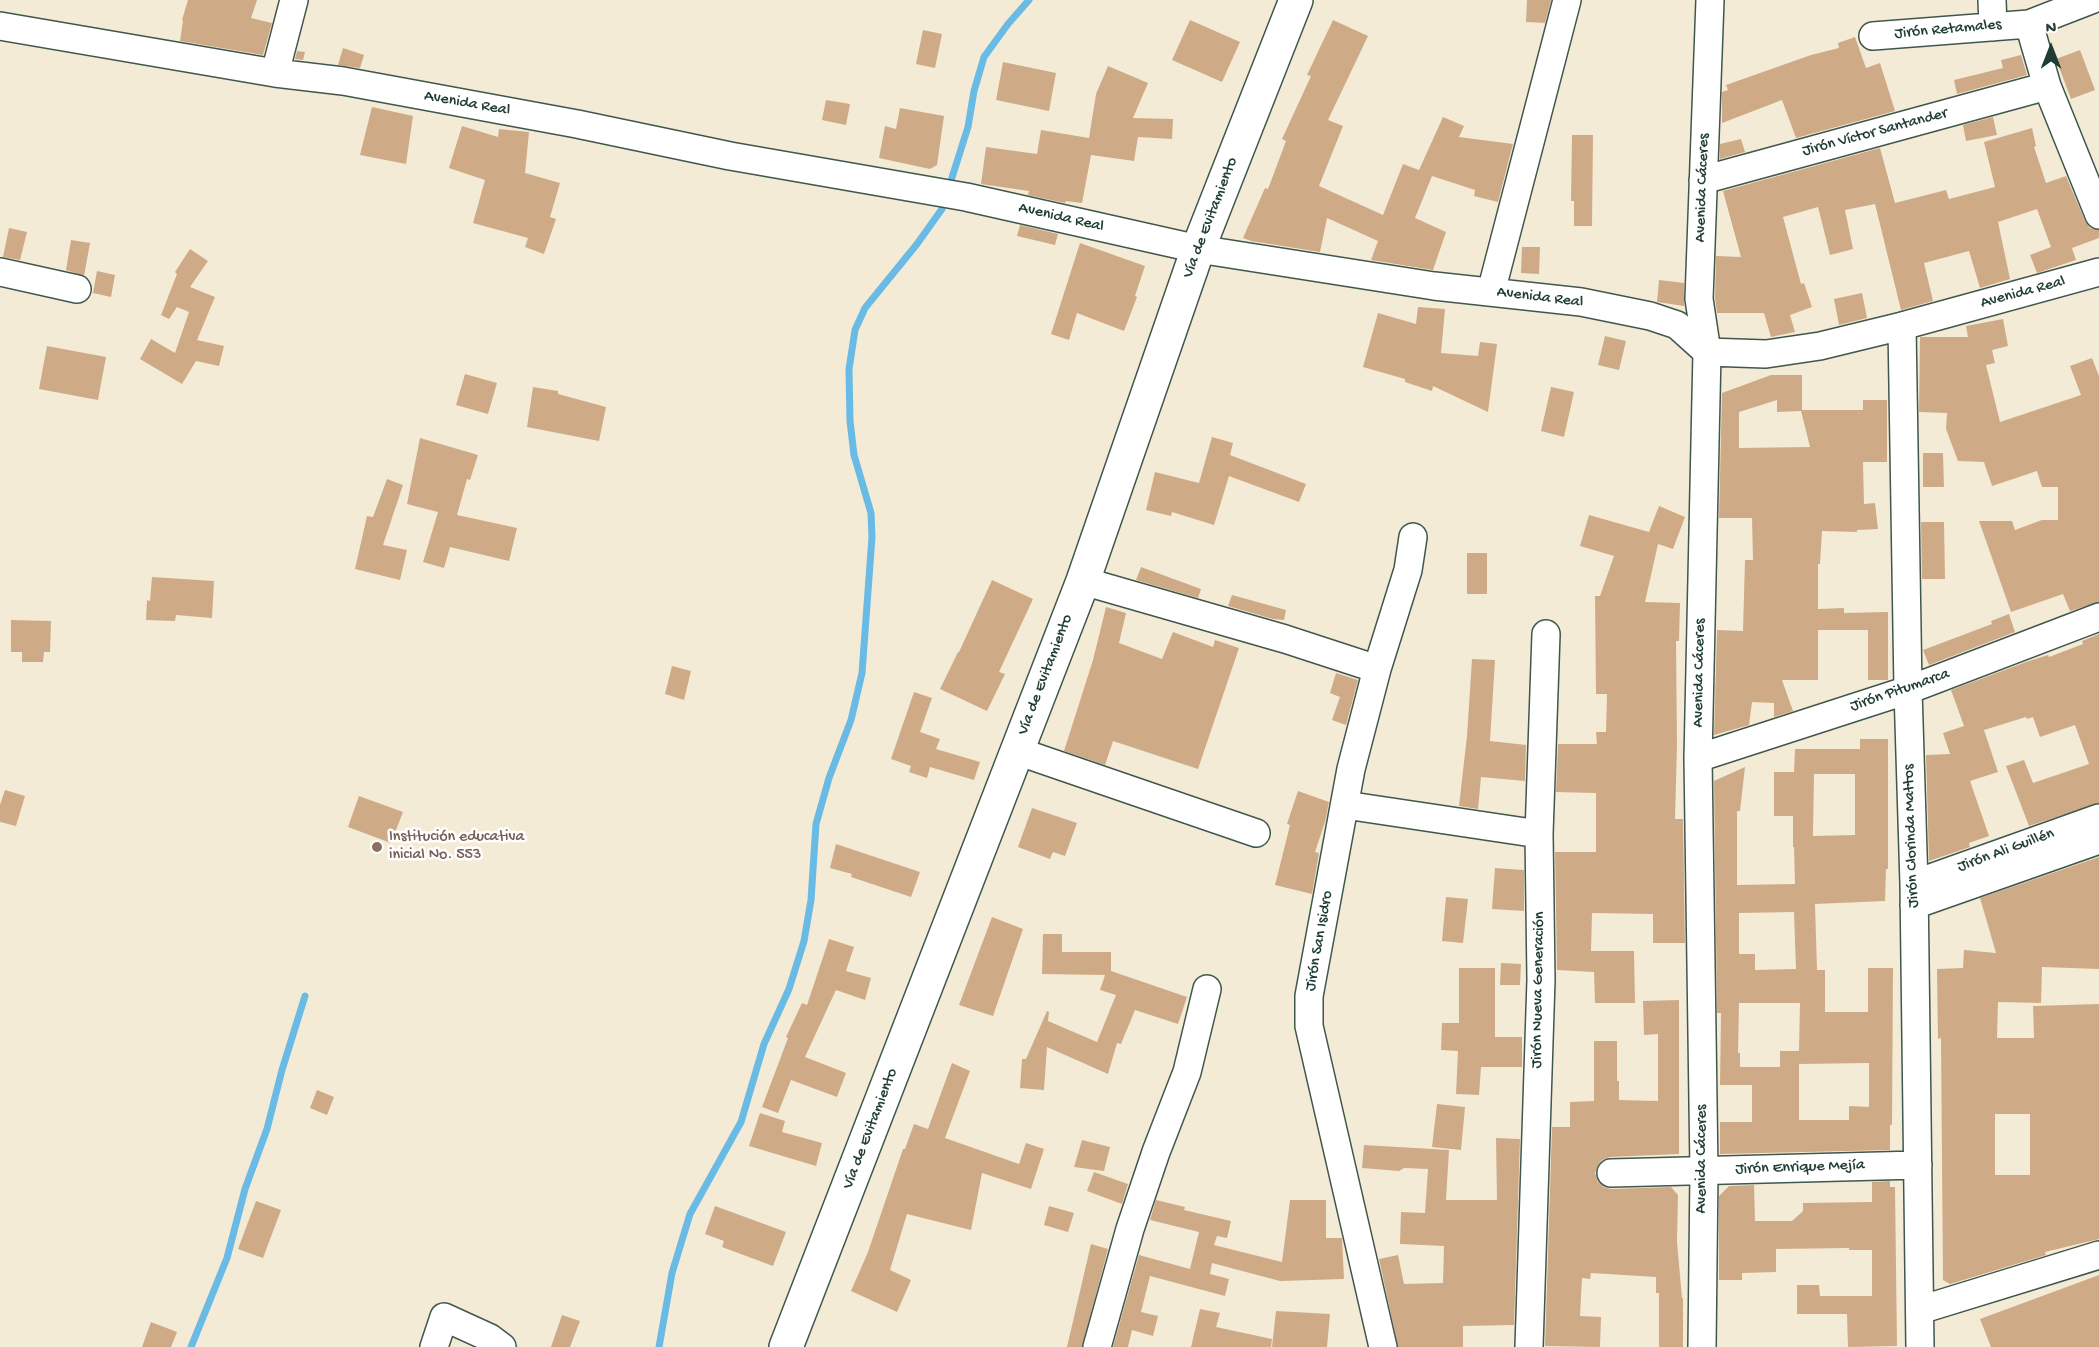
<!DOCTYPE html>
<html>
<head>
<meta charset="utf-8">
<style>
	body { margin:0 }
	#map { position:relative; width:2099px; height:1347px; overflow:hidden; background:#f4ebd7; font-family:"Gochi Hand",sans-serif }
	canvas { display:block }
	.north { position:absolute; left:2021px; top:18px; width:60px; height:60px; -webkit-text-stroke:4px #fff; paint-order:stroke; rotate:0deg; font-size:16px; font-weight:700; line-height:24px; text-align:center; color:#1f3d34 }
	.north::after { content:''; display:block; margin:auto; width:21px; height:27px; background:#1f3d34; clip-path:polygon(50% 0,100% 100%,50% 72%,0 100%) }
</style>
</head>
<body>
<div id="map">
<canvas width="2099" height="1347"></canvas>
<div class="north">N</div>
</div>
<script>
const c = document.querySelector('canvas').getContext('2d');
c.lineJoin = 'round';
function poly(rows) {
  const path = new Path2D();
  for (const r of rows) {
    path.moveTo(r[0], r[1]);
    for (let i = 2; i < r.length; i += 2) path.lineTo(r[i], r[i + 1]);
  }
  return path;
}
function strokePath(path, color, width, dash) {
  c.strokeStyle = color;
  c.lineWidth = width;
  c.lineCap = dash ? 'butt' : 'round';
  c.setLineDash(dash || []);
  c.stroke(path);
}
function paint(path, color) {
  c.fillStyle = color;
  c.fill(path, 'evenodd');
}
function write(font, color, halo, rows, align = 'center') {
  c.font = font + ' "Gochi Hand",sans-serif';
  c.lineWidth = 5;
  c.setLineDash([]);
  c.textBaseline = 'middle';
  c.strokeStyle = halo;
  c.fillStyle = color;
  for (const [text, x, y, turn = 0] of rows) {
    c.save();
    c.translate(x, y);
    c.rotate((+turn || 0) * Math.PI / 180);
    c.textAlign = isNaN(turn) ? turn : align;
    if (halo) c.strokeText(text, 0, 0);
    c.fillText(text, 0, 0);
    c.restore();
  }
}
strokePath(poly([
	[949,187,968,127,974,91,984,57,1008,24,1029,0],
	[191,1347,227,1258,245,1189,267,1129,282,1070,305,996],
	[659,1347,672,1273,690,1214,741,1122,764,1044,789,989,804,941,811,900,816,824,829,778,851,720,862,673,872,537,871,513,854,455,850,421,849,369,855,330,865,308,917,244,942,209,945,200]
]), '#69bae4', 7);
paint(poly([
	[188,0,257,0,251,18,272,23,263,55,180,41,183,21,182,20],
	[1527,0,1551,0,1545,23,1526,22],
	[1190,20,1240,42,1222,82,1172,60],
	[1333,20,1368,36,1328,120,1343,126,1319,186,1383,215,1403,164,1419,170,1443,117,1464,126,1459,137,1513,144,1498,202,1474,196,1475,190,1432,176,1415,218,1446,232,1433,270,1371,260,1378,241,1327,218,1320,252,1251,241,1243,238,1265,188,1268,189,1286,141,1282,139,1311,76,1307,75],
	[923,30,942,34,935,68,916,64],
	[1855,37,1866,68,1880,63,1895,111,1796,138,1782,100,1722,123,1722,92,1728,90,1726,85,1811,55,1839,48,1838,43],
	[343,48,364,55,360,68,338,65],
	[2080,50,2095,90,2071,99,2056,59],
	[297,51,305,52,303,60,295,59],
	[2021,55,2027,75,1957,94,1954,80,2003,68,2001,60],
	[1003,62,1056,73,1049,111,996,100],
	[1108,66,1148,83,1133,118,1173,119,1172,139,1138,137,1134,161,1091,155,1082,203,1066,201,1065,203,1028,195,1029,191,981,184,986,147,1037,154,1041,130,1089,138,1096,94],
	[826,100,850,104,846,125,822,120],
	[372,107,413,116,406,164,360,155],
	[900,108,944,116,937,165,930,169,879,158,885,126,896,129],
	[1993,117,1997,135,1966,141,1963,125],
	[462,126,498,137,499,129,529,132,525,173,560,183,550,217,556,219,544,254,525,247,528,238,473,223,485,180,449,168],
	[2032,128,2036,146,2034,147,2046,183,2066,176,2085,221,2090,228,2099,230,2099,238,2072,248,2076,260,2037,273,2030,255,2051,247,2037,209,1998,222,2010,279,1980,288,1969,251,1924,263,1933,301,1901,310,1875,204,1845,210,1853,249,1830,255,1818,207,1783,217,1801,284,1804,283,1812,307,1790,315,1795,332,1771,337,1764,313,1717,313,1715,298,1716,256,1741,257,1723,191,1880,148,1895,203,1946,190,1949,199,1995,187,1984,142],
	[1572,135,1593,135,1592,226,1574,226,1574,201,1571,201],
	[1741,139,1745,152,1720,159,1720,144],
	[1020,225,1058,234,1055,245,1017,236],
	[9,228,27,232,20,260,3,257],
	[71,240,90,243,84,276,66,270],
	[1080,243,1145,266,1135,296,1137,297,1124,331,1077,313,1069,340,1051,334],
	[1522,247,1540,247,1539,274,1521,273],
	[190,249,208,261,190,287,215,297,197,340,224,346,219,366,196,361,182,384,140,359,151,339,175,353,189,312,177,307,169,319,161,315,177,274,175,272],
	[97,271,115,275,111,297,93,293],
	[1659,280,1684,283,1684,306,1657,302],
	[1862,293,1867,318,1839,325,1834,299],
	[1418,307,1445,309,1441,353,1478,356,1480,342,1497,344,1488,412,1433,386,1432,391,1405,382,1405,379,1363,367,1378,313,1416,324],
	[2003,319,2008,346,1992,350,1995,363,1986,365,2000,422,2081,395,2070,366,2092,358,2099,376,2099,602,2070,611,2063,594,2011,612,1979,521,2012,521,2015,530,2042,520,2058,520,2058,487,2042,487,2037,471,1992,486,1984,462,1958,461,1946,429,1947,413,1919,412,1920,337,1968,337,1966,326],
	[1605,336,1626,341,1619,370,1598,365],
	[47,346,106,357,98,400,39,389],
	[465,374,497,383,488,414,456,405],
	[1771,375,1802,375,1802,410,1863,410,1863,400,1887,400,1887,462,1863,462,1864,504,1875,503,1878,529,1857,530,1857,532,1822,531,1820,564,1818,564,1818,609,1844,608,1844,613,1888,612,1888,680,1868,680,1868,630,1818,630,1818,680,1782,680,1793,711,1774,717,1774,703,1752,702,1749,725,1714,735,1717,630,1743,631,1745,560,1753,560,1752,518,1719,518,1722,393],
	[1777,400,1777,412,1801,411,1810,447,1739,448,1739,412],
	[533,387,558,391,558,394,606,407,599,441,527,427],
	[1551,387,1574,392,1564,437,1541,431],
	[1212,437,1233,443,1230,455,1306,484,1299,502,1229,476,1214,525,1172,512,1171,516,1146,510,1155,472,1199,483],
	[420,438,478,455,470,480,467,479,457,515,517,528,509,561,450,547,444,568,423,562,438,512,407,504],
	[1923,453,1943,453,1944,487,1923,487],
	[387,479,403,485,383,545,407,550,400,580,355,569,367,516,373,517],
	[1659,506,1685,517,1673,549,1658,544,1645,602,1680,603,1679,641,1676,641,1677,745,1675,819,1683,819,1685,943,1653,943,1653,914,1592,913,1591,951,1634,951,1635,1003,1595,1003,1594,972,1557,970,1555,852,1596,852,1596,793,1556,792,1558,744,1597,744,1596,732,1606,732,1607,694,1596,694,1595,596,1600,596,1614,556,1580,546,1589,515,1649,532],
	[1921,522,1944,522,1945,579,1922,579],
	[1467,553,1487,553,1487,594,1467,594],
	[1141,567,1201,589,1198,598,1136,580],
	[152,577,214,581,212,618,176,615,175,621,146,620,147,600,150,601],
	[992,580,1033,599,999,672,1005,674,987,711,940,689,958,652,959,652],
	[1232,595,1286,610,1284,620,1273,619,1228,606],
	[1106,607,1126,613,1119,643,1162,659,1173,632,1213,647,1215,640,1239,648,1198,769,1113,741,1105,765,1064,751,1093,660],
	[2009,614,2015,632,1929,665,1923,650,1992,624,1991,621],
	[11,620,51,621,50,652,44,652,43,662,22,662,22,652,11,652],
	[2099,634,2099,803,2029,826,2006,766,2024,760,2033,783,2089,764,2075,725,2040,737,2033,717,2027,719,2026,717,1984,730,1998,772,1970,781,1989,836,1969,843,1970,847,1929,861,1926,755,1950,754,1943,733,1964,726,1951,690,2026,662,2048,655,2049,657,2083,644,2082,641],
	[1472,659,1495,660,1490,741,1526,745,1525,781,1481,777,1478,809,1459,806,1467,736],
	[672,666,691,671,684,700,665,694],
	[1336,673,1358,680,1346,725,1332,720,1340,697,1330,693],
	[914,692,932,698,920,732,940,739,936,749,980,762,974,780,930,767,927,778,909,772,911,766,891,759],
	[1860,739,1888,739,1888,869,1886,869,1885,901,1815,904,1817,970,1825,970,1825,1012,1868,1012,1868,968,1893,968,1892,1125,1890,1125,1890,1150,1720,1154,1720,1122,1752,1122,1752,1085,1720,1085,1721,1013,1717,1013,1714,781,1745,767,1740,811,1737,811,1737,885,1795,884,1794,847,1793,847,1793,816,1774,816,1774,772,1794,772,1795,749,1860,749],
	[1814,774,1855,774,1855,835,1813,836],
	[1794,912,1796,969,1755,970,1755,954,1739,954,1739,913],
	[1739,1003,1800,1003,1799,1051,1780,1051,1780,1067,1740,1067,1740,1053,1738,1053],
	[1869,1063,1869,1107,1849,1106,1849,1120,1799,1120,1799,1064],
	[5,790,25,796,16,826,0,822,0,805],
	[1298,791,1329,802,1325,822,1315,852,1319,853,1312,894,1275,885,1290,825,1287,824],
	[359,796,403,812,391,843,348,827],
	[1032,808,1077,823,1065,856,1053,852,1050,859,1018,847],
	[836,844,920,872,911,897,851,877,852,874,830,868],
	[2099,857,2099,969,2042,967,2041,1003,1998,1002,1997,1038,2034,1038,2033,1006,2099,1004,2099,1239,2045,1252,2046,1255,1950,1284,1943,1280,1941,1038,1938,1039,1937,969,1963,968,1964,950,1996,953,1980,898],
	[1995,1114,2030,1114,2030,1175,1995,1175],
	[1495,868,1524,870,1524,911,1492,909],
	[1446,897,1468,899,1463,943,1442,941],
	[992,917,1023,929,993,1016,959,1005],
	[1043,934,1062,934,1062,952,1111,952,1111,971,1187,997,1178,1024,1135,1010,1121,1044,1117,1043,1108,1074,1047,1047,1044,1090,1020,1088,1022,1059,1026,1059,1047,1011,1049,1012,1048,1021,1097,1042,1116,995,1100,990,1105,975,1042,974],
	[829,939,854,947,846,971,871,978,865,1000,836,990,805,1057,846,1073,837,1097,791,1080,778,1113,762,1107,788,1038,786,1037,802,1003,807,1005],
	[1501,963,1521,964,1520,985,1500,985],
	[1459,968,1495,968,1495,1037,1522,1037,1522,1067,1481,1067,1479,1095,1456,1094,1458,1051,1441,1050,1442,1023,1459,1023],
	[1679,1000,1679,1154,1610,1157,1602,1160,1598,1165,1595,1173,1598,1182,1604,1187,1611,1189,1671,1187,1678,1195,1677,1242,1682,1298,1683,1298,1683,1347,1659,1347,1659,1293,1656,1293,1656,1277,1591,1273,1590,1279,1582,1278,1580,1316,1601,1317,1600,1347,1545,1346,1552,1127,1570,1127,1570,1102,1594,1101,1594,1041,1617,1041,1617,1081,1619,1081,1619,1100,1658,1101,1658,1034,1644,1035,1643,1001],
	[952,1063,970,1071,945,1138,1019,1164,1026,1143,1044,1149,1031,1189,982,1173,971,1230,907,1214,890,1270,911,1280,897,1312,851,1291,868,1252,903,1149,905,1149,914,1124,928,1129],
	[317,1090,334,1097,327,1115,310,1108],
	[1437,1104,1465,1107,1461,1150,1432,1147],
	[760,1113,785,1121,782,1132,822,1143,816,1166,749,1146],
	[1496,1138,1520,1139,1514,1325,1463,1326,1463,1347,1398,1347,1379,1259,1398,1255,1404,1284,1443,1283,1444,1246,1400,1244,1401,1212,1425,1213,1428,1169,1404,1168,1399,1171,1362,1168,1364,1145,1449,1150,1446,1200,1497,1200],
	[1082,1140,1110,1147,1104,1171,1074,1167],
	[1094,1172,1128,1184,1122,1204,1087,1191],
	[1890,1181,1890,1187,1895,1187,1897,1346,1848,1347,1847,1314,1797,1314,1797,1285,1819,1285,1820,1296,1872,1296,1872,1250,1849,1250,1849,1248,1776,1249,1776,1272,1742,1273,1742,1280,1719,1280,1719,1196,1729,1186,1754,1185,1755,1221,1792,1221,1803,1211,1803,1203,1872,1202,1872,1182],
	[1156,1200,1185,1207,1184,1210,1231,1221,1227,1238,1217,1236,1214,1245,1282,1262,1290,1200,1326,1200,1326,1238,1342,1238,1344,1279,1280,1281,1212,1263,1210,1274,1229,1279,1225,1296,1150,1276,1141,1312,1158,1316,1153,1336,1132,1330,1128,1347,1113,1347,1139,1255,1190,1269,1199,1232,1150,1220],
	[256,1201,281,1210,263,1258,238,1249],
	[715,1206,786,1232,773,1266,722,1247,724,1241,705,1234],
	[1049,1206,1074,1213,1068,1232,1044,1225],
	[1091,1244,1108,1249,1082,1347,1067,1347],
	[2099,1275,2099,1347,1991,1347,1980,1319],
	[1200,1309,1220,1313,1216,1327,1272,1339,1271,1347,1191,1347],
	[1276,1311,1330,1314,1327,1347,1272,1347],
	[562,1315,580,1321,570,1347,551,1347],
	[151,1322,177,1332,171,1347,142,1347]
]), '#ceab86');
const street = poly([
	[1992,0,1993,27],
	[2029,24,2047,86,2099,215],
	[0,26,275,73,343,81,577,124,730,156,966,197,1198,249,1434,286,1581,302,1650,316,1677,325,1707,352,1766,354,1820,346,1902,326,2099,272],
	[1873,36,2029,24,2091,0],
	[275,73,294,0],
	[1703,180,2047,86],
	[0,272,77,289],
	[1491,292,1567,0],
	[1902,326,1908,690,1914,884,1920,1347],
	[1083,581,1285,639,1377,669],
	[1017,751,1256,833],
	[1698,758,1908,690,2099,617],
	[1345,805,1539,834],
	[1914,884,2099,818],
	[1914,905,2099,840],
	[1611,1173,1918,1165],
	[1920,1310,2099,1255],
	[434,1347,444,1317,490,1338,502,1347],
	[1097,1347,1130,1229,1156,1152,1187,1072,1207,989],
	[1383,1347,1309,1026,1309,996,1351,769,1377,669,1408,570,1413,537],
	[1529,1347,1541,980,1539,834,1546,634],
	[1702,1347,1704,1171,1698,758,1707,352,1699,299,1710,0]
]);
const highway = poly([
	[786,1347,1083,581,1198,249,1296,0]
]);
strokePath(street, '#3f574c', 30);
strokePath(highway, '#3f574c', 36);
strokePath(street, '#fff', 27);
strokePath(highway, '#fff', 33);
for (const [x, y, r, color] of [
	[377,847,6,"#8d6e63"]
]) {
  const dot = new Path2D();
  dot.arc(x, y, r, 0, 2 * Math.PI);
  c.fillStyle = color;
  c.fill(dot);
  strokePath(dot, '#fff', 2);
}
write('16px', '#1f3d34', '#fff', [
	["Jirón Retamales",1948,30,-5],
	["Avenida Real",467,104,10],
	["Jirón Víctor Santander",1875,133,-15],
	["Avenida Cáceres",1703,188,-88],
	["Avenida Real",1061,218,13],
	["Vía de Evitamiento",1211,218,-69],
	["Avenida Real",2023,293,-15],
	["Avenida Real",1540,298,7],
	["Avenida Cáceres",1700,673,-89],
	["Vía de Evitamiento",1046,675,-69],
	["Jirón Pitumarca",1900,691,-19],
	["Jirón Clorinda Mattos",1912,836,-92],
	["Jirón Ali Guillén",2006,851,-20],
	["Jirón San Isidro",1320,941,-80],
	["Jirón Nueva Generación",1539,990,-89],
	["Vía de Evitamiento",871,1129,-69],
	["Avenida Cáceres",1703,1159,-90],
	["Jirón Enrique Mejía",1800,1168,-2]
]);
write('16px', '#785e54', '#fff', [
	["Institución educativa",389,838],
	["inicial No. 553",389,856]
], 'left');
</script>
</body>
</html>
